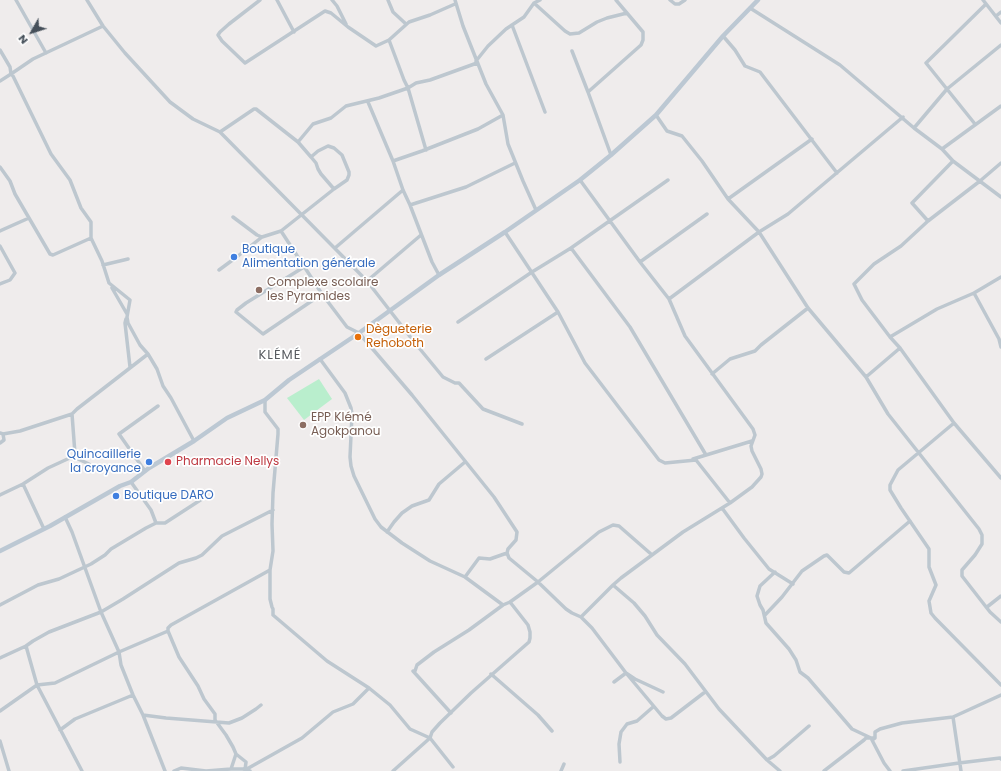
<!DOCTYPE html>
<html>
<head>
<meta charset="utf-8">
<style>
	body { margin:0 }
	#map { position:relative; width:1001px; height:771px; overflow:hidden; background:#efecec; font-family:Poppins,sans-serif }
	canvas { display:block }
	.north { position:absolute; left:12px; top:12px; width:40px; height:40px; -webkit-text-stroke:3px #fff; paint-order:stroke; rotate:231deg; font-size:11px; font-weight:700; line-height:16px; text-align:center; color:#454f59 }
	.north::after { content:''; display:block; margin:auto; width:14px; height:18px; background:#454f59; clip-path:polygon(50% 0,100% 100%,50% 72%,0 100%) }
</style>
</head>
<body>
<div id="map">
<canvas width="1001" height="771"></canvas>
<div class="north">N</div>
</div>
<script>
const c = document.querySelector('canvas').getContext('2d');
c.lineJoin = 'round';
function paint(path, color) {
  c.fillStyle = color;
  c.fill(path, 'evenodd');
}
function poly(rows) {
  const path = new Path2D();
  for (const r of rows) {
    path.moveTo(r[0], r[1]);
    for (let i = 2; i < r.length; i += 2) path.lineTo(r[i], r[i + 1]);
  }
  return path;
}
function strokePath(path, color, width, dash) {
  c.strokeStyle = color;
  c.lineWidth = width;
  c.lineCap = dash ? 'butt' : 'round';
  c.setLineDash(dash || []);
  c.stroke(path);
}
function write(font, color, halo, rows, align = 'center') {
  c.font = font + ' Poppins,sans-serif';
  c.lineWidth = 3.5;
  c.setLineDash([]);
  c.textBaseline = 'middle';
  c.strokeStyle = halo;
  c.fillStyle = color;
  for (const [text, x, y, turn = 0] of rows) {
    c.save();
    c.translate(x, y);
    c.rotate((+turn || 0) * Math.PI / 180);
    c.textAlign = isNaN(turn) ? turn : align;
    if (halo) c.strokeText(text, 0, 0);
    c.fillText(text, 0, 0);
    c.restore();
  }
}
paint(poly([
	[319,379,332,399,304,420,287,398]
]), '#b9eecd');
strokePath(poly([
	[16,0,46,53],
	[87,0,103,26,125,53,170,102,193,119,220,132,367,281,415,343,443,377,455,383,459,383,483,409,522,424],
	[260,0,229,24,220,32,218,35,222,41,245,63,325,11,331,13,348,27,376,46,389,40,404,80,408,88,416,83,430,80,477,63],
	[277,0,294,32],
	[332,0,337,6,346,24],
	[388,0,393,12,406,24],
	[455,0,463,26,486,84,503,115,508,144,523,181,536,210],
	[670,0,675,4,679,4,685,0],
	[983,0,1001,23],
	[534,3,565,31,570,34,579,33,597,22,607,18,627,13],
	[750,8,840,65,914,128,942,149,953,161,1001,197],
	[996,16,1001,12],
	[512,25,545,112],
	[723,36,735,50,745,66,760,72,837,173],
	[389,40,409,22,430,15,455,4],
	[0,50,10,67,11,74,33,59,103,26],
	[572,51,588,92],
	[476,61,488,46,506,29,524,17,534,3,540,0],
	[0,81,11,74,13,76,51,154,70,180,81,208,91,222,91,238,102,261,109,283,130,300,127,317,128,323,140,345,148,354,157,369,163,386,171,398,194,441],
	[368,102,393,161,403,190,410,205,432,262,439,275],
	[656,115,667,131,682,136,702,161,728,199,759,232,808,308,866,377,888,414,979,529,982,535,982,544,975,555,962,570,962,576,990,612,1001,622],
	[975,124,926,63,986,4],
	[914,128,947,89,1001,45],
	[220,132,254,109,256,109,298,142,311,157],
	[298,142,313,124,331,118,346,106,379,98,408,88,426,150],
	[942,149,1001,106],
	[611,155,588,92,641,45,643,40,643,32,616,0],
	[393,161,422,151,478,129,503,115],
	[1001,163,980,181,928,221,901,246,874,264,854,284,862,300,890,337,937,309,974,293,999,339,1001,347],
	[0,167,10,181,15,194,50,254,53,255,91,238],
	[580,180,640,262,669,299,685,336,753,429,755,435,751,446,752,451,761,469,762,474,761,477,752,487,730,503,683,532,621,578,613,585,581,617],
	[728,199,812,139],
	[410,205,466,187,515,163],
	[233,217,257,235,262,237,281,231,334,189,321,174,318,169,316,163,311,157,318,151,328,146,334,148,342,155,349,172,349,175,347,180,334,189],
	[928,221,912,203,953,161],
	[0,231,29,218],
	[281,231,322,294,347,327,359,333,412,395,494,497,517,532,516,540,508,549,507,553,509,558,538,582,566,609,572,613,581,617,592,628,626,673,662,716,666,719,671,718,705,692],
	[505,232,558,312,585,363,659,460,665,463,696,460,730,503],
	[0,246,15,273,10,280,0,284],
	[335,248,403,190],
	[571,248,630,327,706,455],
	[640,262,707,214],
	[103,265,128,259],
	[304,267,246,303,237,310,236,312,263,334,322,294],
	[219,270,238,256,262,237],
	[367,281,421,235],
	[112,288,127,314],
	[974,293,1001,277],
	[669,299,759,232,788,214,903,117],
	[126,319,125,323,130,367],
	[458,322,532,272,571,248,668,180],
	[890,337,900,348,954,423,1001,478],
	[320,359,345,393,351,408,352,414,350,457,351,466,354,476,375,519,381,527,402,543,430,561,465,577,503,605,510,602,528,625,530,632,530,638,529,642,471,693,440,723,432,732,430,738,393,771],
	[486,359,558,312],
	[712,374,730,359,755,351,761,345,808,308],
	[866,377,900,348],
	[265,400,265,412,278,429,278,434,273,493,272,524,273,551,270,570,270,599,272,607,273,609,273,615,327,661,369,688,390,705,410,729,430,738,453,767],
	[954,423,898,470,890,485,890,490,901,508,929,549,929,567,936,585,929,601,931,613,935,618,1001,685],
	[0,433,3,434,20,431,72,414],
	[0,443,4,440,3,434],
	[72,458,78,459,89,464],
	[693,459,752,441],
	[145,471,119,434,158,406],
	[131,482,151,510,156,523],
	[23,484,44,529],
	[0,495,23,484,48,468,74,456,75,454,72,414,77,409,148,354],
	[722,508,744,538,769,569,793,584],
	[65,517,72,532,101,612,119,652,121,665,133,695,143,715,165,771],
	[387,532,394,522,402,513,412,506,429,500,439,484,465,462],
	[775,572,760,586,757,596,760,605,763,610,766,623,789,649,796,660,800,672,808,678,852,729,871,738,875,738,872,740,884,763,890,771],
	[465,577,479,558,490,559,507,553],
	[613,585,634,603,645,616,657,635,685,664,719,709,767,760,780,771],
	[510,602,538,582,599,532,613,525,619,526,651,554],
	[0,605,38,585,59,579,91,564,105,555,111,549,146,528,156,523,165,523,202,499],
	[987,607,1001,596],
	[765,615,782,597,802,571,824,556,827,555,844,572,849,573,910,521],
	[168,631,179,657,198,686,204,699,215,714,215,720,226,735,233,747,236,754,231,769],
	[0,658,26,646],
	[491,674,538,715,552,731],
	[614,682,626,673,635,679,663,692],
	[0,711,37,685,55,683,119,652,168,631,168,628,171,625,270,570],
	[451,713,413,671,415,671,417,665,434,652,469,630,503,605],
	[143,715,166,718,229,723,242,718,256,709,261,705],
	[953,717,961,771],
	[60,730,75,719,133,695],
	[0,741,9,771],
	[236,754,246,762,245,770],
	[767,760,774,756,809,726],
	[620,762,619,744,621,732,627,724,637,721,653,707],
	[245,770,302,738,333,712,353,704,369,688],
	[82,771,37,685,26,646,33,641,49,632,101,612,123,599,179,563,196,558,202,555,222,536,273,510],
	[174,771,181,768,206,771,231,769,243,769,250,771],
	[561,771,564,764],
	[824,771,864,740,866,738,875,738,875,732,880,729,902,723,953,717,1001,695],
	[903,771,959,763,1000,758,1001,759]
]), '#bdc7cf', 3.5);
strokePath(poly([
	[0,551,50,526,120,486,131,482,149,468,194,441,227,418,265,400,289,380,359,333,439,275,505,232,580,180,611,155,656,115,723,36,758,0]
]), '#bcc8d3', 4.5);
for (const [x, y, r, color] of [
	[234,257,4,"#3f7fe0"],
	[259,290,4,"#8d6e63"],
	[358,337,4,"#e8710a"],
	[303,425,4,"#8d6e63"],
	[149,462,4,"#3f7fe0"],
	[168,462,4,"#e0444e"],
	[116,496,4,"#3f7fe0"]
]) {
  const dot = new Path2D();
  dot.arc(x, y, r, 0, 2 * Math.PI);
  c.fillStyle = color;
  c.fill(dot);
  strokePath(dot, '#fff', 1.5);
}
write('12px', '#366cbe', '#fff', [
	["Boutique",242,250],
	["Alimentation générale",242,264],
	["Quincaillerie",141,455,"right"],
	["la croyance",141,469,"right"],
	["Boutique DARO",124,496]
], 'left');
write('12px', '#785e54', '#fff', [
	["Complexe scolaire",267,283],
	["les Pyramides",267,297],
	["EPP Klémé",311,418],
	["Agokpanou",311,432]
], 'left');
write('12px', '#c56008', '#fff', [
	["Dègueterie",366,330],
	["Rehoboth",366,344]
], 'left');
write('12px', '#be3a42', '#fff', [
	["Pharmacie Nellys",176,462]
], 'left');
c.letterSpacing = '1px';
write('13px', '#595c61', '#fff', [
	["KLÉMÉ",280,356]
]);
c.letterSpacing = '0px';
</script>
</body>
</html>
